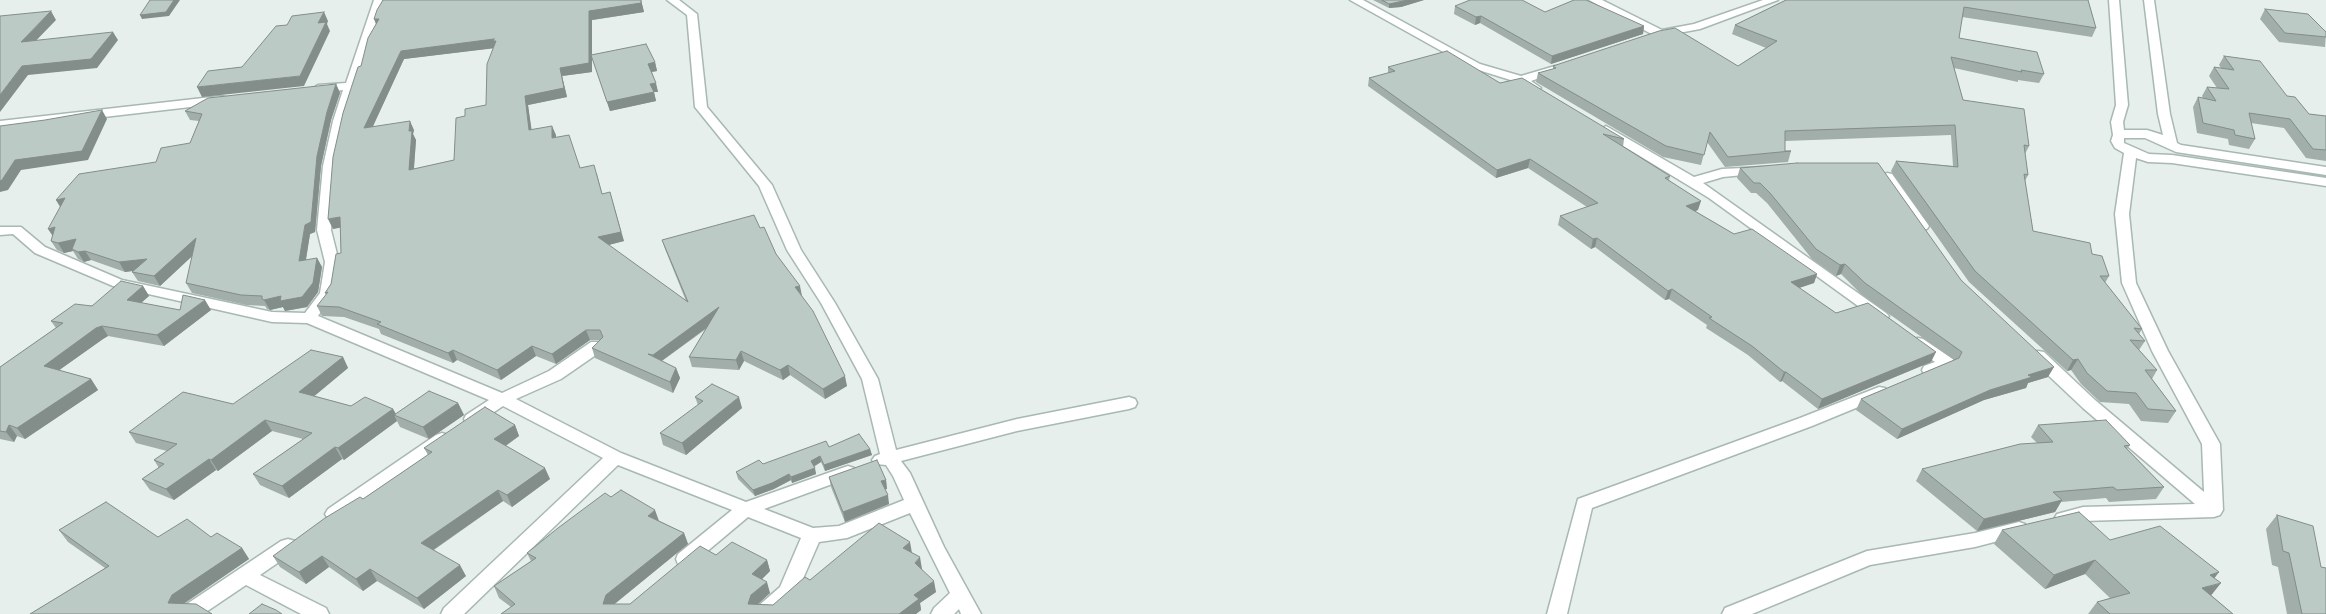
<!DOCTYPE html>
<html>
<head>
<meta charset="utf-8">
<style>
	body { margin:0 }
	canvas { display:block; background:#e6efeb }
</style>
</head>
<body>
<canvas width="2326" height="614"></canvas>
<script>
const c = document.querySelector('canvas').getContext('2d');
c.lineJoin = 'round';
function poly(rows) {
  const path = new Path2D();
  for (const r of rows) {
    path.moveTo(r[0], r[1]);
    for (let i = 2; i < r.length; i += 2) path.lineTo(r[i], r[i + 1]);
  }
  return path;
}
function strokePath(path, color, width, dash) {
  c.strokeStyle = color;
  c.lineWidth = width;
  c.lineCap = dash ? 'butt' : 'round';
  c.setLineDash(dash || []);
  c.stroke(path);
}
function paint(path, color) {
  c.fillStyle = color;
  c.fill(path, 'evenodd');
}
const minor = poly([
	[374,0,384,0,345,121,335,166,331,230,339,262,334,293,318,316,502,393,549,371,591,342,603,342,605,346,603,350,561,379,516,399,621,453,746,502,842,468,848,466,854,468,857,472,854,476,764,509,813,528,839,526,904,500,893,476,886,465,875,464,872,460,875,456,880,454,862,379,821,303,787,250,759,186,695,107,687,15,667,0,679,0,697,14,707,107,772,185,801,250,835,303,878,379,896,450,1017,419,1129,397,1135,399,1137,403,1135,407,1129,409,1017,431,901,461,910,473,944,547,981,614,961,614,959,609,954,614,931,614,934,608,950,593,910,513,847,538,819,542,795,597,776,614,753,614,756,608,780,587,801,538,748,517,692,564,685,566,678,564,676,559,678,554,732,510,618,465,464,614,441,614,444,608,603,458,503,406,478,423,472,425,466,423,464,419,466,415,489,400,307,323,272,322,113,286,35,253,13,234,0,235,0,227,21,227,45,247,122,280,272,312,305,313,320,293,325,262,317,230,323,166,333,121,343,90,318,93,312,89,318,85,346,83,374,0],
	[1350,0,1363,0,1480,64,1521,76,1555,66,1561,69,1559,71,1531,81,1541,88,1539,90,1531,90,1517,82,1472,68,1350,0],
	[1589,0,1602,0,1662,30,1694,24,1763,0,1778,0,1700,29,1657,37,1589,0],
	[2109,0,2119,0,2128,105,2123,122,2124,130,2147,130,2163,135,2158,114,2144,0,2154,0,2170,114,2177,143,2181,145,2326,167,2326,175,2176,152,2145,138,2124,138,2124,143,2149,154,2172,155,2326,178,2326,186,2172,163,2148,162,2136,158,2129,214,2136,283,2168,351,2220,444,2223,510,2220,515,2214,517,2083,521,2063,526,2057,524,2054,519,2057,514,2083,507,2195,504,2083,408,2032,360,2030,356,2032,352,2038,351,2044,352,2095,400,2204,492,2202,444,2152,351,2122,283,2115,214,2124,153,2115,148,2111,141,2113,135,2111,122,2116,105,2109,0],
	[221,96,225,97,227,100,225,103,0,129,0,121,221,96],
	[1606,126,1694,177,1722,169,1764,167,1765,170,1764,173,1723,177,1703,183,1886,313,1889,316,1886,319,1876,319,1709,198,1602,133,1600,130,1606,126],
	[1887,173,1892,174,1927,223,1929,226,1927,229,1917,229,1880,177,1887,173],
	[1918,338,1923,339,1953,359,1955,363,1953,367,1930,375,1924,374,1922,370,1924,366,1935,362,1913,347,1910,343,1913,339,1918,338],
	[1879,387,1885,388,1887,392,1885,396,1812,426,1592,508,1567,614,1547,614,1578,499,1800,418,1879,387],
	[442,433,448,435,450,439,448,443,340,519,334,521,328,519,325,514,328,509,436,435,442,433],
	[2019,522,2025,524,2028,529,2025,534,1975,547,1870,565,1752,614,1722,614,1725,608,1867,551,1975,533,2019,522],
	[288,539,295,541,297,546,295,551,260,575,326,608,329,614,301,614,246,585,203,614,178,614,181,608,281,541,288,539]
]);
strokePath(minor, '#a8b8b2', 3);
paint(minor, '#fff');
paint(poly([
	[383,0,641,0,644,12,592,20,592,55,655,62,657,71,652,72,658,92,654,92,656,101,610,111,592,57,592,72,562,76,567,97,528,105,531,130,556,135,556,138,580,168,597,174,602,193,624,241,608,245,686,301,665,249,662,240,760,228,802,296,847,386,825,399,790,375,783,380,744,361,739,370,692,367,689,357,706,329,662,361,676,368,680,378,673,393,595,358,592,348,600,340,590,340,556,364,536,356,501,380,457,360,453,363,381,334,379,329,344,317,322,316,317,306,326,295,325,293,331,284,341,253,340,227,333,229,361,66,376,24],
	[493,48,486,105,465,116,454,160,414,169,416,140,413,134,414,130,373,126,404,59],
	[1373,0,1424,0,1401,7,1389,8],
	[1786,0,2088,0,2096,28,2092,37,1962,17,1959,38,2044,74,2039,83,2018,80,2018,82,1954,68,1963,100,2029,146,2025,154,2028,175,2025,181,2033,231,2092,254,2109,276,2105,283,2142,329,2139,334,2145,341,2139,350,2157,370,2152,379,2176,411,2168,423,2141,421,2129,404,2100,402,2081,384,2071,370,2067,371,1969,282,1891,171,1896,161,1953,166,1951,135,1785,141,1785,151,1791,151,1788,162,1725,167,1707,142,1701,165,1663,157,1536,82,1538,73,1553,69,1553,66,1738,66,1766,48,1732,34,1735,25],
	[1455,6,1545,12,1644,26,1643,34,1551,64,1480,23,1475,25,1454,14],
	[2265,9,2326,32,2325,47,2279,42,2260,19],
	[2224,56,2287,96,2309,114,2326,116,2326,161,2306,158,2284,128,2251,123,2255,139,2249,149,2229,145,2228,139,2197,133,2193,107,2198,97,2203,98,2202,96,2207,87,2217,88,2209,76,2214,67,2221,68,2219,65],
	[1388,67,1500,83,1624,139,1623,147,1670,176,1669,180,1698,210,1695,211,1734,234,1817,274,1814,283,1799,288,1836,313,1931,362,1818,409,1782,381,1780,382,1748,355,1706,328,1707,325,1669,299,1665,300,1595,247,1591,249,1558,225,1560,216,1587,207,1528,168,1496,178,1368,86,1369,78,1388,73],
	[336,84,340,93,331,120,321,166,315,232,310,234,306,260,317,258,322,267,318,292,307,307,285,311,283,307,270,310,267,309,265,306,246,305,192,293,186,283,192,256,160,286,138,281,132,272,133,271,125,272,91,260,84,262,78,259,73,251,64,253,57,250,51,241,60,207,56,200,156,162,190,143,199,121,190,120,185,111],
	[1740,168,1961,280,2048,377,2028,383,2026,388,1984,400,1897,439,1856,410,1861,399,1954,360,1861,294,1841,274,1836,276,1812,259,1767,203,1756,193,1751,193,1737,178],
	[143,286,149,296,141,303,180,310,211,310,164,346,108,336,103,339,59,370,91,379,98,390,25,439,17,436,14,442,0,439,0,367,56,328,51,321],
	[343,357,348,368,314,396,351,406,393,409,396,414,458,403,464,415,429,439,400,427,397,421,344,460,342,459,289,498,260,485,253,474,303,439,272,431,218,471,216,470,174,500,150,490,142,479,159,468,154,460,167,451,136,443,129,432,233,404],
	[695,397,742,408,686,455,663,445,660,433,698,405],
	[515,425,519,436,506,446,550,479,512,507,503,501,434,550,466,576,424,609,377,581,363,591,329,567,306,584,280,567,273,556,363,499,428,455,424,448],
	[2038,425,2130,445,2127,449,2164,487,2156,499,2109,502,2106,498,2061,502,2055,512,1977,531,1916,481,1922,469,2037,443,2031,437],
	[829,447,870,449,872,455,825,471,821,462,814,467,816,474,792,483,791,480,774,489,755,496,738,479,736,472,763,464],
	[829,477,886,480,887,489,885,489,889,504,845,522,831,487],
	[611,497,684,533,688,544,614,604,630,604,716,555,767,560,770,571,762,579,770,593,757,604,773,605,810,580,912,553,936,592,920,603,921,610,916,614,501,614,511,607,499,598,494,586,531,561,527,553],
	[2277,515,2321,567,2326,614,2287,614,2278,567,2272,565,2266,529],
	[59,530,158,537,211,537,242,548,249,559,184,604,30,614,105,568,68,542],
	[2002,530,2110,540,2215,578,2211,595,2233,614,2088,614,2097,602,2110,598,2085,574,2045,589,1994,544]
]), '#a1aea9');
paint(poly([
	[174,0,180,0,169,16,142,19,140,15],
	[641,0,644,12,592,20,592,72,562,76,567,97,528,105,533,139,529,130,525,96,589,11],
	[1408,0,1424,0,1401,7,1389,8,1389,4],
	[51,11,56,20,26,51,21,42],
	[324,12,328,21,327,24,330,31,304,86,202,97,197,87,300,76,318,23],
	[1481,16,1480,23,1475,25,1476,17],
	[374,19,379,19,377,27],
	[1644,26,1643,34,1551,64,1552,56],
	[113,32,118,40,97,68,28,75,0,112,0,95,22,66],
	[494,39,496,41,496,48,404,59,368,137,364,128,401,51],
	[655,62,657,71,651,72,648,64],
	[656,83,658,92,654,92,656,101,610,111,607,102,650,84],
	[336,84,340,93,331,120,321,166,315,232,310,234,304,271,299,261,317,156,327,112],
	[102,110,107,119,88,160,21,170,8,190,0,192,0,181,15,160],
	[410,121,414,130,413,134,416,140,413,179,409,170,409,131],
	[552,126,556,135,556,148,552,138],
	[1530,159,1528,168,1496,178,1497,170],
	[610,192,624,241,601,247,598,237],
	[65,198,62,209,56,200],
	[1701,201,1698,210,1684,215,1686,206],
	[340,217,344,227,333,229,328,219],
	[55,227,54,238,48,229],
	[196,238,202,247,160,286,154,276],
	[1597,238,1595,247,1591,249,1593,239],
	[76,239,72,249,73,251,64,253,58,243],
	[85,251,91,260,84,262,78,252],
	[317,258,322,267,318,292,307,307,285,311,283,307,270,310,264,300,281,296],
	[147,259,153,268,125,272,119,262],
	[1845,264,1841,274,1836,276,1840,265],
	[1817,274,1814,283,1787,292,1791,282],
	[143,286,149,296,133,310,127,300],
	[800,286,802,296,795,287],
	[1672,289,1669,299,1665,300,1668,291],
	[205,300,211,310,164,346,157,335],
	[719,307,721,317,656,365,653,355],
	[102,326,108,336,103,339,51,376,44,366,96,328],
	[586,330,590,340,556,364,552,354],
	[532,346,536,356,501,380,497,370],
	[453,350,457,360,453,363,448,353],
	[741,351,744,361,739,370,736,360],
	[1936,352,1931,362,1818,409,1822,399],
	[343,357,348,368,306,403,299,392],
	[2078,359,2071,370,2067,371,2073,360],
	[788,365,790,375,783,380,780,370],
	[2054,367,2048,377,2028,383,2026,388,1984,400,1897,439,1902,429,1990,390,2028,375],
	[676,368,680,378,673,393,670,382],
	[1784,372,1786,372,1782,381,1780,382],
	[845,376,847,386,825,399,823,389],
	[91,379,98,390,25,439,17,428],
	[739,397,742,408,686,455,682,443],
	[458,403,464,415,429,439,423,427],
	[393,409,397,416,394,415,397,421,344,460,338,448],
	[265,420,272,431,218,471,211,460],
	[9,425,17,436,14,442,6,432],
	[515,425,519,436,499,450,494,439],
	[335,447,342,459,289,498,282,486],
	[870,449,872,455,825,471,824,465],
	[820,456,821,462,812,467,811,461],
	[209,459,216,470,174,500,166,489],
	[545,468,550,479,512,507,507,495],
	[815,468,816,474,792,483,791,477],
	[789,474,791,480,774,489,755,496,753,490],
	[886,480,887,489,883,490,881,481],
	[498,490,503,501,427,554,421,543],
	[888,495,889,504,845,522,843,512],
	[2062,500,2055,512,1977,531,1984,519],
	[655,510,659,521,648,516],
	[684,533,688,544,611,607,603,604,606,595],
	[910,542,912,553,903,548],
	[242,548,249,559,180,606,168,603,172,595],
	[322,556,329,567,306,584,299,572],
	[920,557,922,569,917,574,915,563],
	[767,560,770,571,755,586,752,574],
	[2095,560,2085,574,2045,589,2054,575],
	[460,565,466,576,424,609,417,598],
	[370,569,377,581,363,591,356,579],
	[2219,572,2208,587,2221,583,2209,598,2191,603,2210,575],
	[934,581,936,592,920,603,921,610,916,614,899,614,914,595],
	[767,582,770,593,755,607,748,604,751,595]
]), '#838d89');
const building = poly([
	[150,0,174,0,166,12,140,15,150,0],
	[383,0,641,0,641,3,589,11,589,63,560,68,564,88,525,96,529,130,552,126,552,138,569,135,580,168,594,165,602,194,610,192,621,232,598,237,688,302,662,240,754,215,760,228,764,227,776,254,800,286,795,287,813,311,845,376,823,389,788,365,780,370,741,351,736,360,689,357,719,307,653,355,648,354,676,368,670,382,592,348,603,337,600,330,586,330,552,354,532,346,497,370,453,350,448,353,377,324,381,322,339,307,317,306,328,292,325,293,331,284,336,254,341,253,340,217,328,219,333,157,343,113,358,67,361,66,368,38,379,19,374,19,377,10,383,0],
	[494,39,493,41,496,41,487,64,486,105,465,109,465,116,456,118,454,160,409,170,412,131,409,131,410,121,364,128,401,51,494,39],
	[1382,0,1408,0,1389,4,1382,0],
	[1470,0,1522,0,1545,12,1574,0,1586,0,1644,26,1552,56,1481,16,1476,17,1455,6,1470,0],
	[1786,0,2088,0,2096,28,1964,7,1959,38,2037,52,2044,74,2021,70,2022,72,1951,57,1963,100,2024,109,2029,146,2024,145,2028,175,2024,174,2033,231,2090,243,2092,254,2102,256,2109,276,2100,276,2142,329,2134,328,2145,341,2130,340,2157,370,2145,370,2176,411,2148,409,2136,393,2107,391,2087,373,2078,359,2073,360,1975,271,1896,161,1958,167,1955,125,1785,131,1785,151,1791,151,1728,157,1710,132,1704,155,1666,146,1538,73,1556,68,1553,66,1659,31,1675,28,1738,66,1777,41,1735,25,1786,0],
	[2265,9,2308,14,2326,32,2326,37,2285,33,2265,9],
	[51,11,21,42,113,32,91,59,22,66,0,95,0,16,51,11],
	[324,12,318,23,326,22,300,76,197,87,208,71,242,67,276,26,287,25,292,16,324,12],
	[646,44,655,62,648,64,656,83,650,84,654,92,607,102,591,55,646,44],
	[1447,51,1500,83,1522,78,1624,139,1603,134,1670,176,1665,178,1701,201,1686,206,1734,234,1752,229,1817,274,1791,282,1836,313,1868,303,1936,352,1822,399,1786,372,1784,372,1752,346,1709,318,1712,317,1672,289,1668,291,1597,238,1593,239,1560,216,1598,203,1530,159,1497,170,1369,78,1395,71,1388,67,1447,51],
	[2224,56,2260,61,2287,96,2295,97,2309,114,2326,116,2326,150,2313,149,2290,119,2249,113,2255,139,2235,135,2234,130,2203,123,2198,97,2216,101,2207,87,2229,89,2214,67,2234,70,2224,56],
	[336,84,327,112,317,156,311,222,305,225,299,261,317,258,313,283,302,297,280,301,281,296,264,300,262,299,262,296,241,295,186,283,196,238,154,276,132,272,147,259,119,262,85,251,78,252,72,249,76,239,58,243,51,241,55,227,48,229,65,198,56,200,79,174,156,162,161,148,190,143,202,114,185,111,208,98,336,84],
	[102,110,82,151,15,160,2,180,0,181,0,126,45,120,102,110],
	[1797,163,1878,163,1961,280,2054,367,2028,375,2032,377,1990,390,1902,429,1861,399,1959,358,1962,352,1865,283,1845,264,1840,265,1816,249,1770,193,1760,183,1754,183,1740,168,1797,163],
	[121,281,143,286,127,300,180,310,183,295,205,300,157,335,102,326,96,328,44,366,91,379,17,428,9,425,6,432,0,431,0,367,63,323,51,321,75,304,92,306,121,281],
	[311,350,343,357,299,392,351,406,365,397,393,409,338,448,335,447,282,486,253,474,312,433,265,420,211,460,209,459,166,489,142,479,164,464,154,460,177,444,129,432,183,392,233,404,311,350],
	[712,384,739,397,682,443,660,433,703,401,695,397,712,384],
	[429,391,458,403,423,427,394,415,429,391],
	[485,407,515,425,494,439,545,468,507,495,498,490,421,543,460,565,417,598,370,569,356,579,322,556,299,572,273,556,325,518,360,497,363,499,432,452,424,448,485,407],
	[2106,420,2130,445,2124,446,2164,487,2117,490,2113,487,2053,492,2062,500,1984,519,1922,469,2020,444,2053,442,2038,425,2106,420],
	[859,434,870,449,824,465,820,456,811,461,815,468,791,477,789,474,772,483,753,490,736,472,759,460,763,464,826,441,829,447,859,434],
	[877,460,886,480,881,481,888,495,843,512,829,477,877,460],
	[621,490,655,510,648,516,684,533,606,595,603,604,630,604,700,546,716,555,732,542,767,560,752,574,767,582,751,595,748,604,773,605,805,577,810,580,879,523,910,542,903,548,920,557,915,563,934,581,914,595,919,599,899,614,501,614,515,604,494,586,536,558,527,553,558,528,605,493,611,497,621,490],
	[106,502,158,537,187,519,211,537,217,533,242,548,172,595,168,603,196,604,212,614,30,614,109,566,59,530,106,502],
	[2079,512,2110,540,2160,526,2219,572,2210,575,2221,583,2202,588,2233,614,2110,614,2097,602,2130,593,2095,560,2054,575,2002,530,2079,512],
	[2277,515,2313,526,2321,567,2326,568,2326,614,2302,614,2289,553,2283,551,2277,515],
	[262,604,276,610,282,614,249,614,262,604]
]);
paint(building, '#bbcac4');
strokePath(building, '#838d89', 1);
</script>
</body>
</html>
